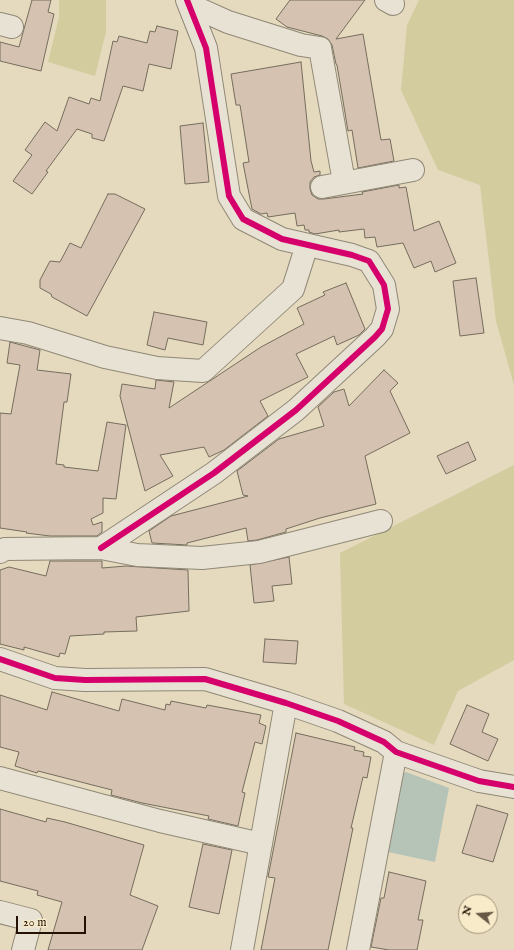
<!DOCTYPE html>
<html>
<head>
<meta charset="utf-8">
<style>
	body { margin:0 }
	#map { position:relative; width:514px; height:950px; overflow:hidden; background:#e5dabe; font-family:"IM FELL English",serif }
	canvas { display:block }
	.north { position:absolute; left:458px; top:894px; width:40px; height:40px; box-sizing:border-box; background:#f8ebca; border:1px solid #a3947b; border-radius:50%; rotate:287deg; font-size:11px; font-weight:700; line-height:16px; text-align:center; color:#231104 }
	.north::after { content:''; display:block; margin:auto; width:14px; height:18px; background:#675745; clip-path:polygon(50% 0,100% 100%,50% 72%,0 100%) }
	.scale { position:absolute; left:16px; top:916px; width:70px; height:18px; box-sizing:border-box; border:2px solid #231104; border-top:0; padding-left:5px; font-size:12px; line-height:14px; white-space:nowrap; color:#231104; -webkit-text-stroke:3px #f8ebca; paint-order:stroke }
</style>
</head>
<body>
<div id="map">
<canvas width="514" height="950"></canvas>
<div class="north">N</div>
<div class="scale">20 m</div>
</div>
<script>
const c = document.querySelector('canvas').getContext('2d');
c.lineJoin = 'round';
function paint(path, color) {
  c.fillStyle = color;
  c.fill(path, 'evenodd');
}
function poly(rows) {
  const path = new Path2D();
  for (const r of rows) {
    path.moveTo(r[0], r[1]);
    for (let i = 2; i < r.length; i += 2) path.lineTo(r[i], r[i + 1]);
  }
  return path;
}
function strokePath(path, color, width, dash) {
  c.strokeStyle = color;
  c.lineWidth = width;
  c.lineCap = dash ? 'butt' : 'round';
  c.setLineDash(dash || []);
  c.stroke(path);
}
paint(poly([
	[59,0,106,0,106,32,95,76,48,62,59,17],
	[419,0,514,0,514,385,496,321,480,185,438,170,401,90,407,25],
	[514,465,514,660,458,691,434,745,344,704,340,553]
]), '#d2cc9f');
paint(poly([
	[406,772,449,788,435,862,388,852,403,774]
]), '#b6c4b8');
const building = poly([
	[32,0,51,0,48,12,54,14,41,71,0,61,0,42,19,47,32,0],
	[290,0,365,0,336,39,363,34,381,140,390,139,394,161,358,168,352,130,348,131,337,65,336,64,332,45,328,39,322,36,287,27,276,19,290,0],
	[157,26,178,31,171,69,149,64,143,91,123,86,104,141,92,138,92,134,77,129,46,171,48,172,32,194,13,181,32,155,25,150,45,122,57,131,69,97,89,104,91,98,100,101,113,41,117,42,119,36,147,43,150,31,155,32,157,26],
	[301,62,311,161,314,172,320,171,320,175,314,177,310,182,310,189,312,195,318,199,324,199,363,194,362,192,399,185,399,188,406,187,414,231,439,221,456,263,435,272,431,261,414,268,403,243,377,247,375,237,365,238,364,229,339,232,339,230,315,234,309,232,309,230,305,230,304,225,297,226,295,213,268,217,267,213,261,214,252,209,243,163,249,162,240,105,236,105,231,74,301,62],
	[203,123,209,182,185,184,180,126,203,123],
	[108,194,115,194,145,209,87,316,52,297,51,294,40,288,40,280,50,261,60,262,70,243,81,248,108,194],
	[476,278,484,333,460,336,453,281,476,278],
	[346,283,365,329,359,335,337,345,334,336,296,354,308,377,260,401,268,416,224,450,209,457,204,447,160,455,173,476,145,491,120,396,122,384,155,389,156,380,174,382,169,408,261,347,304,324,297,308,325,295,323,292,346,283],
	[154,312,207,322,203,345,168,338,165,350,147,345,154,312],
	[10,342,40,350,37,370,71,374,67,402,64,402,56,464,64,465,64,467,98,471,107,422,126,425,116,499,103,498,103,513,91,519,93,525,102,522,102,532,97,536,50,536,26,533,27,532,0,528,0,413,11,414,20,365,7,363,10,342],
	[384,370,398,383,390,391,410,433,365,456,376,504,320,518,286,529,286,532,257,540,248,541,246,528,187,543,187,545,152,543,149,531,171,516,248,496,243,495,237,471,279,439,324,426,318,407,334,392,344,389,349,406,384,370],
	[468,442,476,460,446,474,437,456,468,442],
	[289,557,292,584,272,586,274,601,254,603,250,565,289,557],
	[50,561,102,561,102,568,126,566,188,570,189,611,136,617,137,631,104,632,104,634,70,636,65,654,60,653,59,657,24,647,24,650,0,644,0,570,9,567,46,576,50,561],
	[265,639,298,641,296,664,263,662,265,639],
	[52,692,119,711,122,699,165,710,166,704,170,705,171,701,206,708,207,705,261,715,259,723,266,726,262,744,255,742,242,792,245,793,238,826,208,819,209,816,142,803,111,795,112,790,38,771,37,773,15,766,19,752,0,747,0,695,47,710,52,692],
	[467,705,489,714,482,732,498,739,488,761,450,744,467,705],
	[296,733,355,747,354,750,364,752,363,756,371,757,367,778,363,777,351,828,353,828,328,950,261,950,275,878,268,877,296,733],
	[477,805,508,814,493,862,462,853,477,805],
	[0,809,46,822,47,818,65,822,144,845,130,895,158,906,142,950,48,950,62,902,37,895,38,891,0,881,0,809],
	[203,844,232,850,219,914,189,907,203,844],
	[389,872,426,881,418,920,423,920,417,950,389,950,371,947,381,898,384,898,389,872]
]);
paint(building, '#d5c2b1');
strokePath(building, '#756d5d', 1);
const street = poly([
	[386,0,393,4],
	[190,5,228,22,301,45,320,48,344,182],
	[0,24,12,27],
	[322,187,413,170],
	[0,328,28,333,105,357,157,368,203,371,293,289,307,245],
	[101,548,214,473,296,410,375,337,382,329,388,309,384,285,369,261,352,255,282,239,243,219,229,196,206,48,187,0],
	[0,552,5,549,101,548,137,555,202,558,259,552,381,521],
	[0,659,55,678,85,680,205,679,286,703,338,721,384,742,396,752,479,781,514,787],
	[0,778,160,821,261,844],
	[0,912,31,920,23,950],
	[242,950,286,703],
	[358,950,396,752]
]);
strokePath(street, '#908876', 24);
strokePath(street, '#e8e2d5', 22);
strokePath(poly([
	[101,548,214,473,296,410,375,337,382,329,388,309,384,285,369,261,352,255,282,239,243,219,229,196,206,48,187,0],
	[0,659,55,678,85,680,205,679,286,703,338,721,384,742,396,752,479,781,514,787]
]), '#d6006c', 6);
</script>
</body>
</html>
